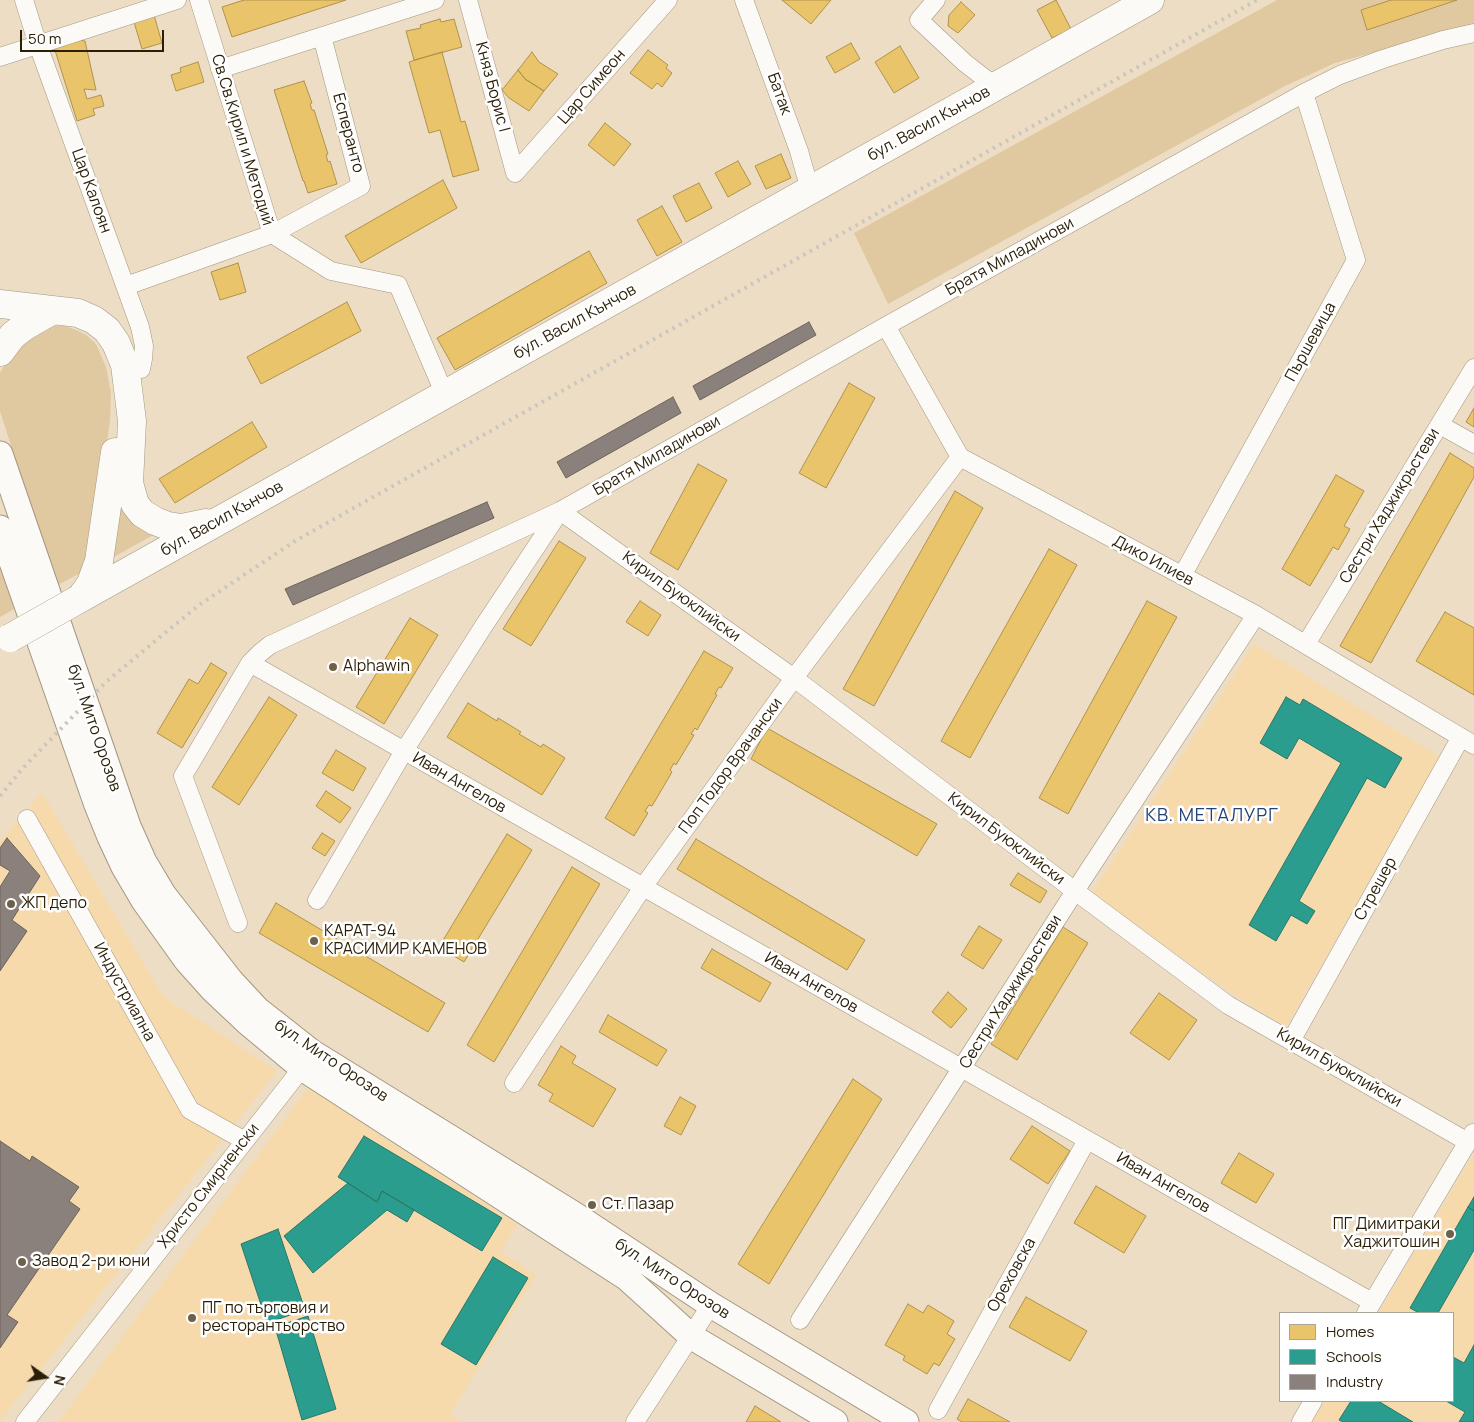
<!DOCTYPE html>
<html>
<head>
<meta charset="utf-8">
<style>
	body { margin:0 }
	#map { position:relative; width:1474px; height:1422px; overflow:hidden; background:#ecddc4; font-family:Manrope,sans-serif }
	canvas { display:block }
	.legend { position:absolute; left:1279px; top:1312px; width:175px; height:90px; box-sizing:border-box; background:#fff; border:1px solid #aaa59c; margin:0; padding:6px 9px; list-style:none; font-size:15px; color:#2a1e07 }
	.legend li { display:flex; align-items:center; gap:10px; height:25px }
	.legend b { width:25px; border:1px solid #aaa59c }
	.north { position:absolute; left:20px; top:1352px; width:50px; height:50px; -webkit-text-stroke:4px #fff; paint-order:stroke; rotate:103deg; font-size:14px; font-weight:700; line-height:20px; text-align:center; color:#2a1e07 }
	.north::after { content:''; display:block; margin:auto; width:18px; height:22px; background:#2a1e07; clip-path:polygon(50% 0,100% 100%,50% 72%,0 100%) }
	.scale { position:absolute; left:20px; top:30px; width:144px; height:22px; box-sizing:border-box; border:2px solid #2a1e07; border-top:0; padding-left:6px; font-size:15px; line-height:18px; white-space:nowrap; color:#2a1e07; -webkit-text-stroke:4px #fff; paint-order:stroke }
</style>
</head>
<body>
<div id="map">
<canvas width="1474" height="1422"></canvas>
<ul class="legend">
<li><b style="height:14px;background:#e9c46a"></b>Homes</li>
<li><b style="height:14px;background:#2a9d8f"></b>Schools</li>
<li><b style="height:14px;background:#8a817c"></b>Industry</li>
</ul>
<div class="north">N</div>
<div class="scale">50 m</div>
</div>
<script>
const c = document.querySelector('canvas').getContext('2d');
c.lineJoin = 'round';
function paint(path, color) {
  c.fillStyle = color;
  c.fill(path, 'evenodd');
}
function poly(rows) {
  const path = new Path2D();
  for (const r of rows) {
    path.moveTo(r[0], r[1]);
    for (let i = 2; i < r.length; i += 2) path.lineTo(r[i], r[i + 1]);
  }
  return path;
}
function strokePath(path, color, width, dash) {
  c.strokeStyle = color;
  c.lineWidth = width;
  c.lineCap = dash ? 'butt' : 'round';
  c.setLineDash(dash || []);
  c.stroke(path);
}
function write(font, color, halo, rows, align = 'center') {
  c.font = font + ' Manrope,sans-serif';
  c.lineWidth = 5;
  c.setLineDash([]);
  c.textBaseline = 'middle';
  c.strokeStyle = halo;
  c.fillStyle = color;
  for (const [text, x, y, turn = 0] of rows) {
    c.save();
    c.translate(x, y);
    c.rotate((+turn || 0) * Math.PI / 180);
    c.textAlign = isNaN(turn) ? turn : align;
    if (halo) c.strokeText(text, 0, 0);
    c.fillText(text, 0, 0);
    c.restore();
  }
}
paint(poly([
	[1254,644,1440,757,1286,1027,1227,990,1092,893],
	[42,792,163,996,277,1071,0,1421,0,841],
	[308,1088,517,1224,501,1252,536,1275,450,1414,462,1422,58,1422],
	[1474,1154,1474,1422,1312,1422,1325,1401,1453,1401,1453,1313,1378,1313]
]), '#f6daac');
paint(poly([
	[1277,0,1474,0,1474,25,1335,63,1285,86,888,304,854,233],
	[49,326,65,326,76,330,86,335,96,344,106,367,111,392,110,421,88,569,56,586,0,411,0,373,14,347],
	[123,494,157,533,110,559],
	[0,559,16,608,0,617]
]), '#e0c9a0');
const homes = poly([
	[244,0,346,0,232,37,222,7,244,0],
	[782,0,831,0,811,24,782,0],
	[1056,0,1071,29,1052,38,1037,10,1056,0],
	[1391,0,1457,0,1367,30,1361,10,1391,0],
	[961,2,975,15,958,33,948,26,949,15,961,2],
	[154,15,162,43,142,49,134,22,154,15],
	[440,19,441,22,454,19,462,47,414,60,406,31,421,28,420,25,440,19],
	[79,40,85,41,96,90,84,89,87,99,101,95,104,106,93,109,95,115,77,121,54,47,79,40],
	[851,43,860,59,835,73,826,57,851,43],
	[900,46,919,78,894,93,875,62,900,46],
	[648,50,668,65,666,68,672,73,662,87,657,83,652,89,630,73,648,50],
	[442,52,461,122,465,121,479,170,453,177,440,130,429,133,409,62,442,52],
	[532,52,539,62,558,74,544,91,525,79,518,70,532,52],
	[198,62,204,82,176,91,171,75,181,72,180,68,198,62],
	[518,70,525,79,544,91,529,111,509,98,502,90,518,70],
	[304,81,312,103,310,104,312,110,314,110,328,154,326,155,328,162,330,161,337,184,308,193,304,181,303,181,274,90,304,81],
	[605,123,631,144,614,166,588,145,605,123],
	[781,154,791,178,766,189,755,166,781,154],
	[738,161,751,184,728,197,715,173,738,161],
	[443,180,457,208,361,263,345,236,443,180],
	[699,183,712,208,686,222,673,196,699,183],
	[662,206,682,242,657,256,637,220,662,206],
	[589,251,607,283,455,370,437,338,589,251],
	[238,263,246,292,220,300,211,272,238,263],
	[347,302,361,331,261,384,247,357,347,302],
	[849,383,875,398,826,488,799,473,849,383],
	[1474,408,1474,427,1466,422,1474,408],
	[252,422,267,447,175,503,159,479,252,422],
	[1450,453,1474,468,1474,477,1371,663,1340,646,1450,453],
	[698,464,727,480,678,570,650,553,698,464],
	[1336,475,1364,491,1344,526,1350,529,1338,550,1333,547,1310,586,1282,569,1336,475],
	[955,491,983,508,874,706,843,689,955,491],
	[559,541,586,558,531,646,503,629,559,541],
	[1049,549,1077,565,970,758,941,741,1049,549],
	[640,601,661,615,648,636,626,622,640,601],
	[1147,601,1177,617,1068,814,1039,798,1147,601],
	[1445,612,1474,628,1474,695,1416,661,1445,612],
	[410,618,438,635,384,724,356,707,410,618],
	[704,651,733,668,721,688,719,687,715,694,717,695,697,730,695,728,691,734,694,735,676,765,674,763,670,770,672,772,652,806,649,805,645,811,648,813,634,836,605,818,704,651],
	[211,663,227,673,182,748,157,733,189,679,198,684,211,663],
	[269,697,297,715,239,805,212,787,269,697],
	[468,703,497,721,498,718,521,732,519,734,541,747,543,744,565,758,542,795,447,737,468,703],
	[767,728,937,824,917,856,751,759,767,728],
	[336,750,366,768,353,791,322,773,336,750],
	[326,791,351,808,340,823,316,806,326,791],
	[322,833,335,841,325,856,312,848,322,833],
	[507,834,532,850,464,962,439,947,507,834],
	[696,839,865,940,847,970,677,869,696,839],
	[572,867,600,884,494,1062,467,1045,572,867],
	[1018,873,1047,891,1040,903,1010,885,1018,873],
	[276,903,445,1003,428,1032,259,933,276,903],
	[979,926,1002,940,983,969,961,955,979,926],
	[1063,927,1088,943,1017,1060,991,1044,1063,927],
	[712,949,771,983,760,1002,701,968,712,949],
	[948,992,967,1009,951,1028,932,1012,948,992],
	[1159,993,1197,1020,1169,1060,1130,1033,1159,993],
	[608,1015,667,1050,657,1066,599,1032,608,1015],
	[561,1046,576,1056,572,1063,616,1089,593,1127,549,1101,553,1094,538,1085,561,1046],
	[853,1079,882,1099,769,1284,738,1264,853,1079],
	[680,1097,696,1106,681,1135,664,1126,680,1097],
	[1032,1126,1070,1151,1048,1184,1010,1159,1032,1126],
	[1239,1153,1274,1174,1256,1203,1221,1183,1239,1153],
	[1096,1186,1146,1216,1124,1253,1074,1223,1096,1186],
	[1026,1297,1087,1331,1070,1361,1009,1327,1026,1297],
	[908,1304,923,1313,928,1305,954,1321,947,1334,955,1339,939,1366,934,1363,927,1374,903,1360,905,1356,885,1345,908,1304],
	[968,1399,1010,1422,962,1422,957,1419,968,1399],
	[755,1406,781,1422,746,1422,755,1406]
]);
paint(homes, '#e9c46a');
strokePath(homes, '#b0924c', 1);
const schools = poly([
	[1286,697,1300,705,1303,699,1402,758,1385,788,1367,778,1299,901,1315,911,1307,924,1291,915,1276,941,1249,925,1341,763,1299,738,1287,759,1260,743,1286,697],
	[364,1136,502,1218,482,1251,382,1191,377,1202,338,1177,364,1136],
	[348,1183,377,1202,382,1191,414,1210,407,1222,387,1210,313,1273,284,1236,348,1183],
	[1474,1197,1474,1211,1468,1207,1474,1197],
	[1468,1207,1474,1211,1474,1250,1438,1313,1419,1313,1410,1308,1468,1207],
	[278,1229,305,1310,267,1323,241,1244,278,1229],
	[493,1257,528,1278,476,1365,441,1344,493,1257],
	[308,1316,336,1409,302,1420,275,1327,308,1316],
	[1474,1345,1474,1422,1459,1422,1465,1412,1446,1401,1453,1401,1453,1357,1464,1363,1474,1345],
	[1351,1401,1378,1401,1413,1422,1343,1422,1339,1420,1351,1401]
]);
paint(schools, '#2a9d8f');
strokePath(schools, '#2a7766', 1);
const industry = poly([
	[809,322,816,335,700,400,693,386,809,322],
	[673,397,681,413,566,478,557,462,673,397],
	[487,502,494,518,293,605,285,589,487,502],
	[7,838,40,876,12,920,27,931,0,971,0,887,10,871,0,865,0,848,7,838],
	[0,1141,30,1161,32,1156,79,1187,69,1201,80,1209,7,1315,18,1322,0,1348,0,1141]
]);
paint(industry, '#8a817c');
strokePath(industry, '#6d6359', 1);
const minor = poly([
	[24,0,38,45,140,327,144,346,143,359,141,369,127,372],
	[199,0,272,234,331,271,398,285,445,395],
	[468,0,515,173],
	[744,0,799,151,810,190],
	[936,0,919,20,965,63,996,87],
	[0,57,177,0],
	[220,69,435,0],
	[515,173,668,0],
	[126,286,272,234,361,186,322,36],
	[886,326,960,457,1256,615,1474,745],
	[1440,425,1474,444],
	[560,511,794,678,1075,891,1228,1005,1468,1142],
	[1182,576,1356,260,1304,93],
	[1306,644,1474,368],
	[250,663,1372,1302],
	[27,819,190,1110,245,1141],
	[317,900,404,751,483,627,560,511],
	[238,923,183,776,250,663,260,653,270,645,560,511,886,326,1304,93,1340,75,1383,59,1443,40,1474,33],
	[1291,1041,1461,737],
	[514,1083,643,887,794,678,960,457],
	[1366,1313,1473,1133],
	[800,1320,1075,891,1256,615],
	[938,1410,1087,1140],
	[25,1422,302,1068],
	[635,1422,711,1305],
	[1301,1422,1313,1401]
]);
const secondary = poly([
	[0,454,128,826,144,862,163,894,231,981,257,1009,313,1053,575,1215,711,1305,906,1422],
	[0,528,97,805,110,837,124,867,144,901,187,961,213,990,248,1023,302,1068,627,1278,692,1337,835,1422]
]);
const primary = poly([
	[0,304,78,313,94,320,107,330,116,343,125,365,132,421,129,483,135,504,142,513,155,521,168,526,182,528,206,523],
	[0,352,13,335,25,326,53,310],
	[79,599,1150,0],
	[79,599,86,591,91,583,99,561,115,452]
]);
strokePath(minor, '#a39781', 19);
strokePath(secondary, '#a39781', 27);
strokePath(primary, '#a39781', 29);
strokePath(minor, '#fcfaf6', 18);
strokePath(secondary, '#fcfaf6', 25);
strokePath(primary, '#fcfaf6', 28);
strokePath(poly([
	[0,796,23,768,107,681,199,605,295,541,1257,0]
]), '#cac6bf', 4, [2.5, 5]);
const primaryBridge = poly([
	[10,638,79,599]
]);
strokePath(primaryBridge, '#a39781', 29, []);
strokePath(primaryBridge, '#fcfaf6', 28);
for (const [x, y, r, color] of [
	[333,667,5,"#6e6149"],
	[11,904,5,"#6e6149"],
	[314,941,5,"#6e6149"],
	[592,1205,5,"#6e6149"],
	[1450,1234,5,"#6e6149"],
	[22,1262,5,"#6e6149"],
	[192,1318,5,"#6e6149"]
]) {
  const dot = new Path2D();
  dot.arc(x, y, r, 0, 2 * Math.PI);
  c.fillStyle = color;
  c.fill(dot);
  strokePath(dot, '#fff', 2);
}
write('16px', '#2a1e07', '#fff', [
	["Княз Борис I",492,87,75],
	["Цар Симеон",592,87,-49],
	["Батак",779,94,70],
	["бул. Васил Кънчов",929,124,-29],
	["Есперанто",348,133,75],
	["Св.Св.Кирил и Методий",242,140,73],
	["Цар Калоян",91,191,70],
	["Братя Миладинови",1010,257,-29],
	["бул. Васил Кънчов",575,322,-29],
	["Пършевица",1311,342,-61],
	["Братя Миладинови",657,456,-30],
	["Сестри Хаджикръстеви",1390,506,-59],
	["бул. Васил Кънчов",222,519,-29],
	["Дико Илиев",1153,561,28],
	["Кирил Буюклийски",681,597,36],
	["бул. Мито Орозов",94,728,71],
	["Поп Тодор Врачански",731,766,-54],
	["Иван Ангелов",459,783,30],
	["Кирил Буюклийски",1006,839,37],
	["Стрешер",1376,889,-61],
	["Иван Ангелов",811,983,30],
	["Индустриална",124,992,61],
	["Сестри Хаджикръстеви",1011,992,-58],
	["бул. Мито Орозов",331,1061,34],
	["Кирил Буюклийски",1339,1068,30],
	["Иван Ангелов",1163,1183,30],
	["Христо Смирненски",209,1186,-52],
	["Ореховска",1012,1275,-61],
	["бул. Мито Орозов",672,1279,33]
]);
write('16px', '#2a1e07', '#fff', [
	["Alphawin",343,667],
	["ЖП депо",21,904],
	["КАРАТ-94",324,932],
	["КРАСИМИР КАМЕНОВ",324,950],
	["Ст. Пазар",602,1205],
	["ПГ Димитраки",1440,1225,"right"],
	["Хаджитошин",1440,1243,"right"],
	["Завод 2-ри юни",32,1262],
	["ПГ по търговия и",202,1309],
	["ресторантьорство",202,1327]
], 'left');
c.letterSpacing = '1px';
write('18px', '#224279', '#fff', [
	["КВ. МЕТАЛУРГ",1212,816]
]);
c.letterSpacing = '0px';
</script>
</body>
</html>
